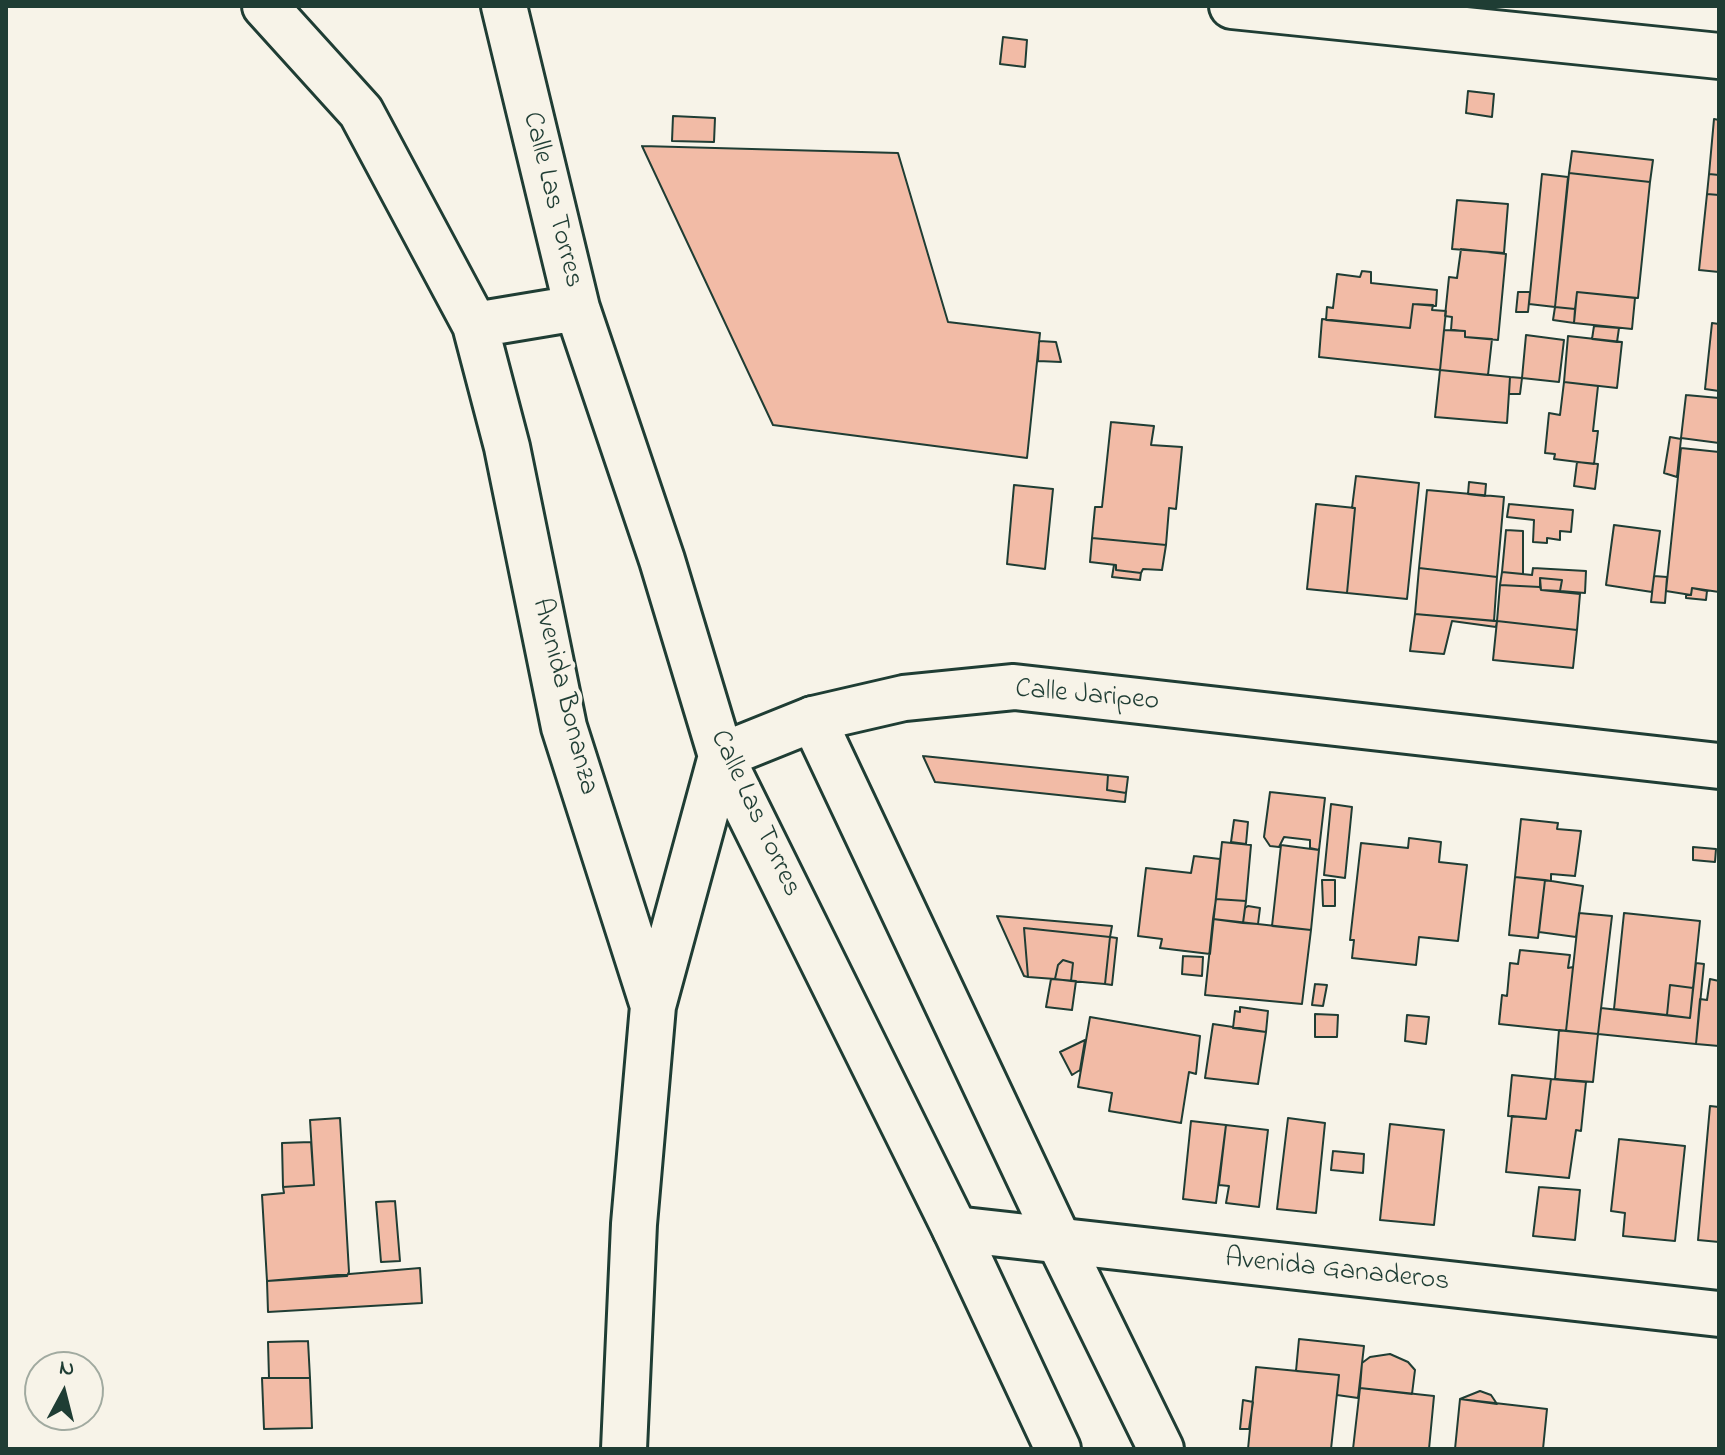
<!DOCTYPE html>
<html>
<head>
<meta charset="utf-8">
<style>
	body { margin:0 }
	#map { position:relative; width:1725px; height:1455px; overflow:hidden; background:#f7f3e8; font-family:"Indie Flower",sans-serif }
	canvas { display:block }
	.frame { position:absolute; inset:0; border:8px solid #1f3d34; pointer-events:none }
	.north { position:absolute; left:24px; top:1351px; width:80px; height:80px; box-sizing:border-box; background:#f7f3e8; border:2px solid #a1aaa0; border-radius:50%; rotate:7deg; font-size:22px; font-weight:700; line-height:32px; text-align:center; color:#1f3d34 }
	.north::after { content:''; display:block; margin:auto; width:28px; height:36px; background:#1f3d34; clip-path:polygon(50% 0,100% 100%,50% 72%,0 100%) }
</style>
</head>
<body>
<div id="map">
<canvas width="1725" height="1455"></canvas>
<div class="frame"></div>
<div class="north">N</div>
</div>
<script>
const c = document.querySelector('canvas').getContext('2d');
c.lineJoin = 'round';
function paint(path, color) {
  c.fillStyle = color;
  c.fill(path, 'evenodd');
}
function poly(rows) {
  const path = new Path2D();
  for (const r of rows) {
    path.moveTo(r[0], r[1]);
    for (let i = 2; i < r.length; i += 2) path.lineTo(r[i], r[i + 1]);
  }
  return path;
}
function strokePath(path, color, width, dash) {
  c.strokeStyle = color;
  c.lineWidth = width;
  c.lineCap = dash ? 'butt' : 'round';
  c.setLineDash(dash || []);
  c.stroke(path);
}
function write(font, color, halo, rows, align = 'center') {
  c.font = font + ' "Indie Flower",sans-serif';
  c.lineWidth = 8;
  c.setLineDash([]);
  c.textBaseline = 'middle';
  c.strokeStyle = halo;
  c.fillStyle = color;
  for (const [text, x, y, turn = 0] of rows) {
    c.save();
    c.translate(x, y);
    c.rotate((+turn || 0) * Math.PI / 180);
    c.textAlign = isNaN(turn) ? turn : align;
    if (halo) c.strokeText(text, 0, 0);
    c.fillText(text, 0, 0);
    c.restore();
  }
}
const building = poly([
	[1003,37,1027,40,1025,67,1000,64,1003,37],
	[1468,91,1494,94,1492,117,1466,113,1468,91],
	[673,116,715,118,714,142,672,141,673,116],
	[1714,119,1719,120,1719,175,1709,174,1714,119],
	[642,146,898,153,948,322,1040,333,1027,458,773,425,642,146],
	[1572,151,1653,160,1650,182,1569,173,1572,151],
	[1569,173,1650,182,1638,298,1577,292,1575,309,1555,307,1569,173],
	[1542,174,1568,177,1555,307,1529,304,1542,174],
	[1709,174,1719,175,1719,195,1707,194,1709,174],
	[1707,194,1719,195,1719,272,1699,270,1707,194],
	[1457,200,1508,204,1504,253,1452,249,1457,200],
	[1461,249,1506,254,1498,340,1465,337,1465,331,1451,330,1452,317,1445,316,1449,277,1457,278,1461,249],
	[1362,271,1371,272,1371,283,1437,290,1436,306,1413,304,1410,328,1326,320,1327,307,1333,308,1337,274,1360,277,1362,271],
	[1518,292,1530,292,1528,312,1516,312,1518,292],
	[1577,292,1635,298,1632,329,1574,323,1577,292],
	[1413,304,1433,305,1432,310,1446,311,1440,370,1319,357,1322,319,1410,328,1413,304],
	[1555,307,1575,309,1574,323,1553,320,1555,307],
	[1712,323,1719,324,1719,391,1705,389,1712,323],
	[1594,326,1619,328,1617,342,1592,339,1594,326],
	[1444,330,1465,331,1465,337,1492,339,1488,375,1440,370,1444,330],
	[1526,335,1564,340,1559,382,1522,378,1526,335],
	[1568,336,1622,342,1617,388,1564,382,1568,336],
	[1039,341,1056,342,1061,362,1038,361,1039,341],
	[1440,370,1510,377,1507,423,1435,417,1440,370],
	[1510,377,1522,378,1520,394,1509,394,1510,377],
	[1564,382,1598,386,1593,431,1598,431,1594,464,1554,459,1555,454,1545,453,1549,413,1560,415,1564,382],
	[1686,395,1719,398,1719,443,1681,438,1686,395],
	[1111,422,1154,426,1151,445,1182,447,1176,509,1169,508,1166,545,1092,538,1095,507,1102,507,1111,422],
	[1670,437,1681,439,1677,477,1664,473,1670,437],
	[1681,448,1719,452,1719,592,1692,588,1691,595,1666,591,1681,448],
	[1577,462,1598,464,1595,489,1574,486,1577,462],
	[1356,476,1419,483,1407,599,1347,593,1355,508,1352,508,1356,476],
	[1469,482,1486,484,1485,496,1468,494,1469,482],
	[1014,485,1053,489,1045,569,1007,564,1014,485],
	[1427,490,1504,497,1497,577,1419,568,1427,490],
	[1316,504,1355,508,1347,593,1307,589,1316,504],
	[1509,504,1573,510,1571,532,1560,531,1560,540,1547,538,1547,543,1533,542,1534,520,1507,517,1509,504],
	[1614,525,1660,531,1652,592,1606,585,1614,525],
	[1506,530,1523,531,1523,574,1502,572,1506,530],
	[1092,538,1166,545,1162,570,1143,569,1141,573,1116,570,1116,565,1090,562,1092,538],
	[1114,565,1116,565,1116,570,1141,573,1140,580,1112,577,1114,565],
	[1419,568,1497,577,1494,621,1415,614,1419,568],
	[1533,568,1586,571,1585,593,1560,591,1562,580,1540,578,1540,587,1500,585,1502,572,1532,575,1533,568],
	[1654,576,1667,577,1665,603,1651,602,1654,576],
	[1540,578,1562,580,1560,591,1541,590,1540,578],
	[1500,585,1540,587,1541,590,1580,594,1577,630,1497,621,1500,585],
	[1692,588,1707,591,1706,600,1686,598,1686,595,1691,595,1692,588],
	[1415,614,1497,621,1496,627,1452,621,1444,654,1410,651,1415,614],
	[1497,621,1577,630,1573,668,1493,660,1497,621],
	[923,756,1108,775,1107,790,1126,793,1125,802,935,782,923,756],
	[1108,775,1128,777,1126,793,1107,790,1108,775],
	[1270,792,1325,798,1319,850,1310,848,1310,840,1284,837,1279,847,1270,846,1264,837,1270,792],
	[1331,804,1352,807,1345,878,1324,875,1331,804],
	[1521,819,1558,823,1557,829,1581,831,1575,876,1551,874,1551,881,1515,877,1521,819],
	[1234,820,1248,822,1246,844,1231,842,1234,820],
	[1409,838,1441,842,1439,862,1467,865,1458,941,1419,937,1416,965,1352,958,1354,940,1350,940,1361,843,1408,848,1409,838],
	[1222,842,1251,845,1246,901,1216,899,1222,842],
	[1281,845,1319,850,1311,930,1272,926,1281,845],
	[1693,847,1716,849,1715,862,1693,860,1693,847],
	[1194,856,1220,859,1210,954,1160,948,1162,939,1138,936,1146,868,1191,873,1194,856],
	[1515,877,1545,880,1538,938,1509,935,1515,877],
	[1322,880,1335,880,1335,906,1323,906,1322,880],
	[1545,880,1583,886,1576,937,1539,932,1545,880],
	[1216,899,1246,901,1243,923,1213,919,1216,899],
	[1248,906,1260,908,1258,924,1243,923,1245,908,1248,906],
	[1579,913,1612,916,1598,1034,1566,1031,1579,913],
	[1624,913,1700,921,1693,988,1670,985,1667,1015,1614,1009,1624,913],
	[997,916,1112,926,1110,937,1024,928,1028,977,1024,976,997,916],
	[1213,919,1311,930,1302,1004,1205,995,1213,919],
	[1024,928,1110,937,1105,984,1071,981,1073,963,1063,960,1058,965,1055,979,1028,977,1024,928],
	[1110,937,1117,938,1112,985,1105,984,1110,937],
	[1520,950,1570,955,1568,968,1573,967,1566,1031,1499,1024,1502,995,1507,996,1510,963,1518,964,1520,950],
	[1183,956,1203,957,1202,976,1182,974,1183,956],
	[1063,960,1073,963,1071,981,1055,979,1058,965,1063,960],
	[1696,963,1704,964,1696,1044,1598,1034,1601,1008,1690,1018,1696,963],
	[1051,979,1076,981,1072,1010,1046,1007,1051,979],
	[1710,979,1719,981,1719,1046,1696,1044,1700,999,1707,1000,1710,979],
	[1315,984,1327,985,1323,1006,1312,1005,1315,984],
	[1670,985,1693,988,1690,1018,1667,1015,1670,985],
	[1240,1007,1268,1011,1266,1032,1233,1028,1235,1011,1240,1012,1240,1007],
	[1315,1014,1338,1015,1337,1037,1315,1037,1315,1014],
	[1407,1015,1429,1017,1426,1044,1405,1041,1407,1015],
	[1090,1017,1200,1036,1196,1074,1189,1072,1181,1123,1109,1111,1112,1093,1078,1087,1090,1017],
	[1213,1024,1266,1032,1258,1084,1205,1078,1213,1024],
	[1559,1030,1598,1034,1593,1082,1555,1079,1559,1030],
	[1085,1040,1080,1070,1072,1075,1060,1052,1085,1040],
	[1512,1075,1551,1079,1546,1119,1508,1116,1512,1075],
	[1551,1079,1586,1082,1581,1131,1576,1130,1569,1178,1506,1172,1512,1116,1546,1119,1551,1079],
	[1710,1106,1719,1107,1719,1242,1698,1240,1710,1106],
	[340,1118,349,1272,347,1276,267,1281,262,1195,284,1193,283,1187,314,1185,310,1120,340,1118],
	[1288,1118,1325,1123,1316,1213,1277,1209,1288,1118],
	[1191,1121,1226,1125,1216,1203,1183,1199,1191,1121],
	[1390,1124,1444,1130,1434,1225,1380,1220,1390,1124],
	[1226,1125,1268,1130,1259,1207,1226,1203,1229,1186,1219,1185,1226,1125],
	[1619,1139,1685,1146,1675,1241,1623,1236,1625,1213,1611,1211,1619,1139],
	[311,1142,314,1185,283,1187,282,1143,311,1142],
	[1333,1151,1364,1154,1363,1173,1331,1170,1333,1151],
	[1539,1187,1580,1190,1575,1240,1533,1236,1539,1187],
	[395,1201,400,1261,381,1262,376,1202,395,1201],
	[420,1268,422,1303,268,1312,267,1281,420,1268],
	[1299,1339,1364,1346,1358,1398,1337,1395,1339,1375,1296,1371,1299,1339],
	[308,1341,310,1378,269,1378,268,1342,308,1341],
	[1390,1354,1408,1362,1415,1370,1412,1394,1360,1388,1362,1363,1370,1357,1390,1354],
	[1256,1367,1339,1375,1331,1449,1248,1449,1256,1367],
	[262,1378,310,1378,312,1428,264,1429,262,1378],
	[1360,1388,1434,1396,1429,1449,1353,1449,1360,1388],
	[1480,1391,1491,1395,1497,1404,1460,1399,1480,1391],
	[1460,1399,1547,1409,1543,1449,1455,1449,1460,1399],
	[1243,1400,1253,1402,1249,1429,1240,1429,1243,1400]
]);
paint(building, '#f2bba6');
strokePath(building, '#1f3d34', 2);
const minor = poly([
	[1232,6,1719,56],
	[813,719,904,698,1014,687,1719,766],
	[955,1229,1719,1314]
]);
const tertiary = poly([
	[265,6,361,112,475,325,507,447,564,727,653,1006,634,1224,624,1449],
	[504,6,577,308,662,560,721,756,955,1229,1058,1449],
	[475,325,577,308],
	[653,1006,721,756,813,719,1059,1241,1161,1449]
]);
strokePath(minor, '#1f3d34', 50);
strokePath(tertiary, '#1f3d34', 50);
strokePath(minor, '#f7f3e8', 44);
strokePath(tertiary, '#f7f3e8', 44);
write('28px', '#1f3d34', '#f7f3e8', [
	["Calle Las Torres",551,200,76],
	["Avenida Bonanza",563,697,76],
	["Calle Jaripeo",1087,697,5],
	["Calle Las Torres",754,814,65],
	["Avenida Ganaderos",1337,1272,6]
]);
</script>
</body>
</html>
